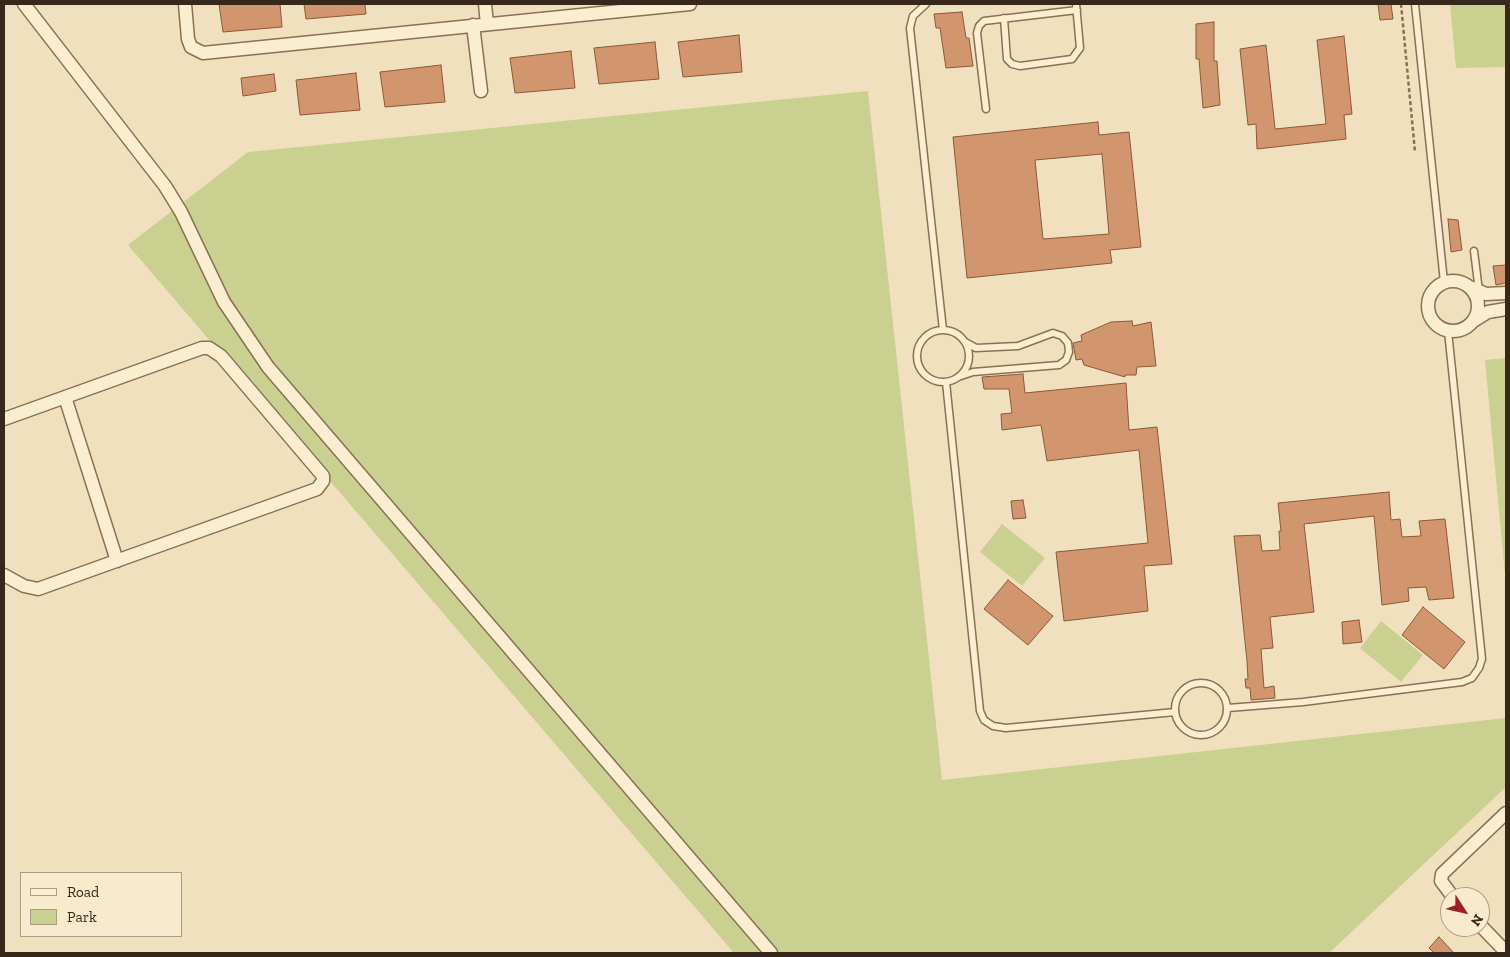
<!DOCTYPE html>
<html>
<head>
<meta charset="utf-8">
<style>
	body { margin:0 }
	#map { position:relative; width:1510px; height:957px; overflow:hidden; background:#f1e0bd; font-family:"Zilla Slab",serif }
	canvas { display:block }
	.frame { position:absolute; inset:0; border:5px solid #38281b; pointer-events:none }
	.legend { position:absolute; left:20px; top:872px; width:162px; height:65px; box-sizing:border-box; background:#f8eacd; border:1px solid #ab9c86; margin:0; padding:6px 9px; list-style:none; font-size:15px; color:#38281b }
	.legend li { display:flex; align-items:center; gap:10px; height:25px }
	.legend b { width:25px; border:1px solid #ab9c86 }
	.north { position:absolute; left:1440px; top:887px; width:50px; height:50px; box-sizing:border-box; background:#f8eacd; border:1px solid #ab9c86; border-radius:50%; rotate:125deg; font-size:14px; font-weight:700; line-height:20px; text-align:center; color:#38281b }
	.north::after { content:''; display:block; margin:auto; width:18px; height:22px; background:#9e2024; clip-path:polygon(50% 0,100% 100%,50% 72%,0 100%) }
</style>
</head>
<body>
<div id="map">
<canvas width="1510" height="957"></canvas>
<div class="frame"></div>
<ul class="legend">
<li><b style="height:6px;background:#fbeed0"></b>Road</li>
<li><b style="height:14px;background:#cad090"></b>Park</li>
</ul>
<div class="north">N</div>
</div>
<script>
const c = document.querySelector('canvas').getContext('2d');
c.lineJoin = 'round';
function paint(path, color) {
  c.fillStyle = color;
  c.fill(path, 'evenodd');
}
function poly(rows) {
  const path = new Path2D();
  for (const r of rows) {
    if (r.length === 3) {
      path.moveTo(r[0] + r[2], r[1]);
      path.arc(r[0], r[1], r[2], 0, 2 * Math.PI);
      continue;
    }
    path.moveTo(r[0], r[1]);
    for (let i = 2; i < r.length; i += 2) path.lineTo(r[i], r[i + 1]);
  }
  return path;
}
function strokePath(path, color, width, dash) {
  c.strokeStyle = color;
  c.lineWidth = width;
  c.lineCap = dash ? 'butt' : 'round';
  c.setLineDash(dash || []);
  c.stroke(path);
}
paint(poly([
	[1450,4,1506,4,1506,67,1456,68],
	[868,91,942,780,1506,718,1506,787,1329,953,734,953,128,245,248,152],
	[1506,358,1506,586,1485,360],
	[1002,524,1045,558,1022,586,980,552],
	[1381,621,1423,655,1401,682,1360,648]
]), '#cad090');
const building = poly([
	[219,4,280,4,282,27,223,32,219,4],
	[304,4,365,4,366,14,306,19,304,4],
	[1378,4,1391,4,1393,19,1380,20,1378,4],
	[962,12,966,38,969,38,973,66,946,68,940,28,936,28,934,14,962,12],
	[1214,22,1214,61,1217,61,1220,105,1203,108,1199,59,1196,59,1196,24,1214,22],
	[739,35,742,72,683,77,678,42,739,35],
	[1344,36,1352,114,1344,115,1346,139,1257,149,1256,124,1248,125,1240,49,1266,45,1275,129,1326,124,1317,40,1344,36],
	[655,42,659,79,599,84,594,48,655,42],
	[571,51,575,88,515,93,510,58,571,51],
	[441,65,445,102,385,107,380,72,441,65],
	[356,73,360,110,300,115,296,80,356,73],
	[274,74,276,91,243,96,241,78,274,74],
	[1098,122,1099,135,1129,132,1141,247,1110,250,1112,263,967,278,953,137,1098,122],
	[1102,154,1109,234,1043,239,1035,160,1102,154],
	[1448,219,1458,220,1462,250,1451,252,1448,219],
	[1506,265,1506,283,1496,285,1493,266,1506,265],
	[1132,321,1133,326,1151,322,1156,366,1137,367,1136,375,1125,375,1125,377,1084,365,1082,359,1076,360,1073,343,1082,341,1081,335,1111,322,1132,321],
	[1023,374,1025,393,1126,383,1129,430,1157,427,1172,564,1144,566,1148,611,1064,621,1056,552,1148,543,1139,450,1047,461,1041,425,1002,430,1001,414,1012,413,1009,389,984,389,982,377,1023,374],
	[1389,492,1391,520,1400,519,1402,537,1421,536,1419,521,1445,519,1454,598,1429,600,1426,587,1408,588,1409,601,1382,605,1374,516,1304,524,1314,612,1270,617,1273,648,1261,649,1264,688,1274,686,1275,698,1251,700,1250,688,1246,688,1245,679,1248,679,1247,661,1234,536,1260,535,1262,551,1280,550,1279,531,1281,531,1278,503,1389,492],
	[1023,500,1026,518,1013,519,1011,501,1023,500],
	[1008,580,1053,616,1028,645,984,609,1008,580],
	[1423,607,1465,642,1444,669,1402,635,1423,607],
	[1359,620,1362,642,1343,644,1342,622,1359,620],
	[1439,937,1454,953,1434,953,1429,948,1439,937]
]);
paint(building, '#d2966f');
strokePath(building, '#8b5739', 1);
const lane = poly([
	[926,4,913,16,910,28,943,330],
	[1415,4,1444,282],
	[1004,18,1007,59,1012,64,1020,66,1072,59,1080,48,1076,4],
	[986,109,977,33,979,26,984,21,1077,10],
	[1474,251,1479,291],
	[943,356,26],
	[958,377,973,372,1059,365,1066,360,1069,352,1068,343,1062,336,1053,333,1018,346,976,348,965,342],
	[946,382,980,711,984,720,993,726,1006,728,1175,712],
	[1201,709,26],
	[1228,708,1303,702,1462,682,1472,678,1479,668,1482,659,1448,331]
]);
const street = poly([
	[24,4,165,186,181,212,224,302,268,367,771,953],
	[185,4,188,39,191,47,203,53,690,4],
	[485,4,487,24],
	[473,25,481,91],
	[1453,306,25],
	[1470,287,1486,294,1506,293],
	[1472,322,1488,312,1506,309],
	[65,397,117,561],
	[4,419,202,348,209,348,221,356,323,476,323,481,317,489,38,589,24,586,4,575],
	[1453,897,1441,881,1442,874,1506,813],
	[1480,925,1506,952]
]);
strokePath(lane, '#8a7055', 9);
strokePath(street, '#8a7055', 15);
strokePath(poly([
	[1401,4,1415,152]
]), '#8a7055', 2.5, [4, 2.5]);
strokePath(lane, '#fbeed0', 6);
strokePath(street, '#fbeed0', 12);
</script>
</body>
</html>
